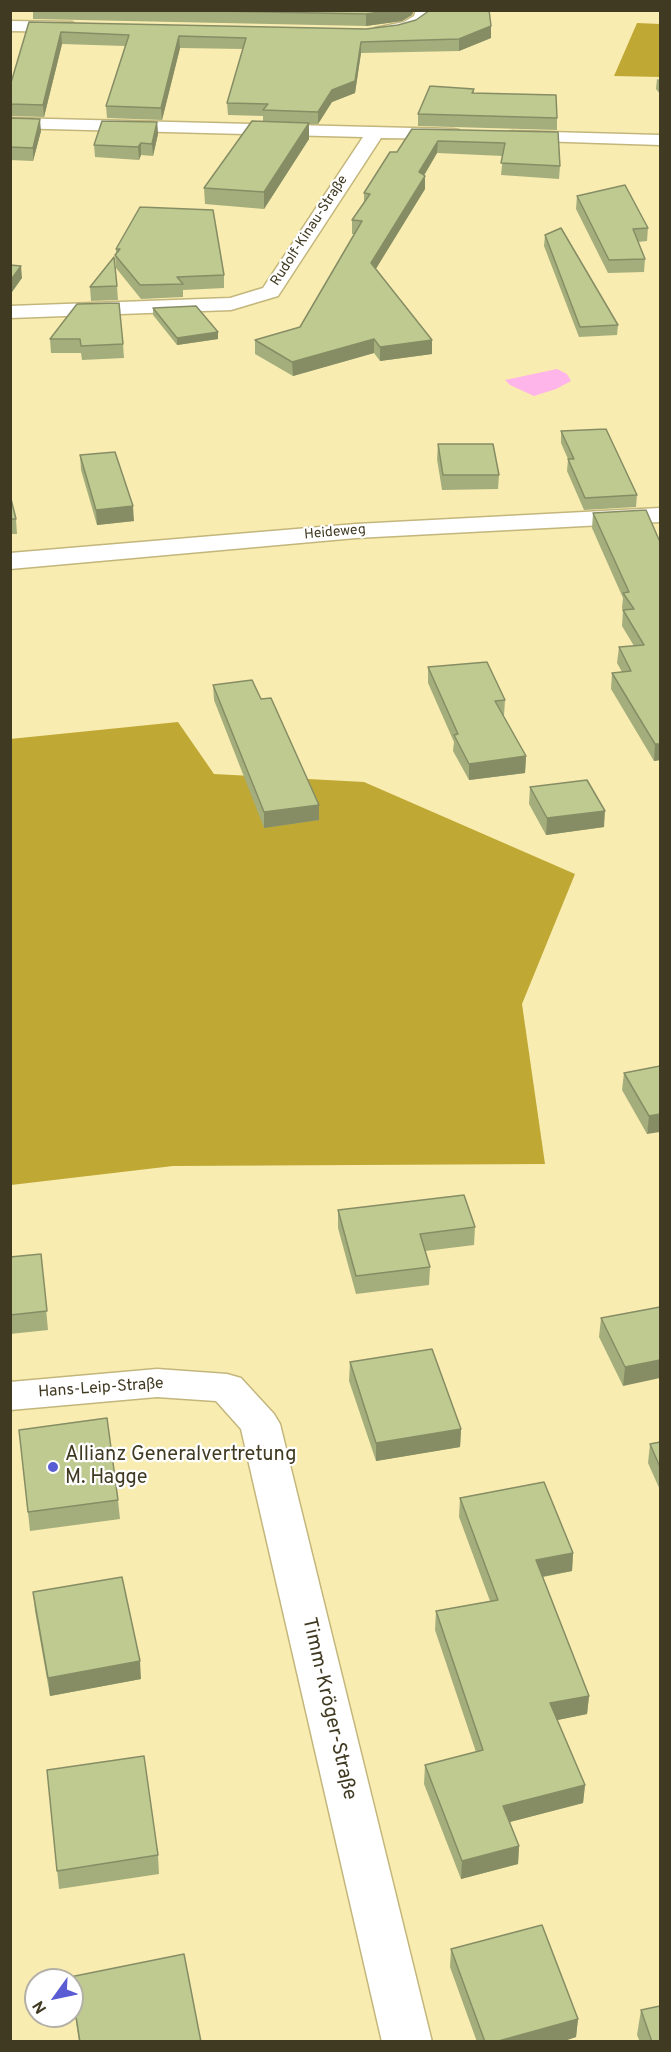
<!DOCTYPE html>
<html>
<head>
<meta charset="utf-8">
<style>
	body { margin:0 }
	#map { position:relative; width:671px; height:2052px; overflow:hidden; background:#f9ecb0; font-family:Overpass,sans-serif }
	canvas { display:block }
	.frame { position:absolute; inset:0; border:12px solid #403a22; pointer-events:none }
	.north { position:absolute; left:24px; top:1968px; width:60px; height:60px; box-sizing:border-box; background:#fff; border:2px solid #b3b0a7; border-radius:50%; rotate:237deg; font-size:16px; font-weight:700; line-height:24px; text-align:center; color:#403a22 }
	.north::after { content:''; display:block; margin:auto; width:21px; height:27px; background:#595cd3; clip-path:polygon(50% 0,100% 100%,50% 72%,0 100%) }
</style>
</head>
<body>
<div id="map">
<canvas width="671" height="2052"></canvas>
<div class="frame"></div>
<div class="north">N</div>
</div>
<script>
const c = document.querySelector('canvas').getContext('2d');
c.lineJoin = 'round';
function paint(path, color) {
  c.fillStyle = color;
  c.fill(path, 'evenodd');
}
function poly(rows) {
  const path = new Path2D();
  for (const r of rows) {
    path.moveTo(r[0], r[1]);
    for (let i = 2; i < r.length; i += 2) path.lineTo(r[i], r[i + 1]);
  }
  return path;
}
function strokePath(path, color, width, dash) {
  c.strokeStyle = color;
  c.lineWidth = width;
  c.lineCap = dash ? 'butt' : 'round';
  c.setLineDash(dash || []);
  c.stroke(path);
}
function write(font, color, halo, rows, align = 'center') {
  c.font = font + ' Overpass,sans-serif';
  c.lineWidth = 4.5;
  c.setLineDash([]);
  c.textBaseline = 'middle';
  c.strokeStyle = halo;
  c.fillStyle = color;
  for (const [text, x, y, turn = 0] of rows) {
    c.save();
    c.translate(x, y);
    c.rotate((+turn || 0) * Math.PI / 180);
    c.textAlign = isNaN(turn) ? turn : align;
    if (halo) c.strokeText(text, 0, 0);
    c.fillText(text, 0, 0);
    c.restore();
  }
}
paint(poly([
	[637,23,660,24,660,77,614,76],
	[178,722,214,774,364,782,575,874,522,1004,545,1164,173,1166,11,1185,10,739]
]), '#bfa834');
paint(poly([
	[557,369,567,374,571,381,556,389,534,396,510,385,505,380]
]), '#feb5e9');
const minor = poly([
	[416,10,432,10,428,21,415,29,381,37,373,32,375,28,404,22,414,16,416,10],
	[10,21,72,22,80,27,72,32,10,31,10,21],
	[10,118,453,129,459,130,462,134,459,138,453,139,381,138,278,296,231,310,10,318,10,306,230,298,263,288,363,137,10,128,10,118],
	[513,131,660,135,660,145,507,140,504,136,507,132,513,131],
	[660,508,660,522,356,538,10,569,10,553,356,524,660,508],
	[157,1369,227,1374,241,1378,274,1414,280,1424,432,2042,382,2042,241,1429,216,1401,157,1397,10,1410,10,1382,157,1369]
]);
strokePath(minor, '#c3b67c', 3);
paint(minor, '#fff');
paint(poly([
	[33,10,414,10,412,15,402,21,366,26,33,19],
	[29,22,366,29,491,26,491,38,459,51,361,53,355,93,332,102,318,124,309,124,309,139,264,209,205,204,204,188,263,121,263,116,228,115,227,103,243,49,180,48,162,120,107,118,106,106,125,46,62,44,44,117,10,116,10,86],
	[657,79,660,80,660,94,656,89],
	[474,89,474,93,557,118,557,130,418,126,418,114],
	[10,118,41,131,33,161,10,160],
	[157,122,158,134,153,156,141,155,139,160,95,157,94,145],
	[412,129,558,132,560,166,559,179,501,175,503,156,437,153,424,176,425,189,375,269,432,354,380,361,374,353,293,376,255,354,255,340,300,327,355,234,352,234,352,220,364,203,364,193,397,152],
	[577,196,648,228,647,241,638,242,645,259,644,272,608,273,576,209],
	[140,207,224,275,224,288,183,290,183,297,141,299,116,268,115,255,116,254,116,249],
	[545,235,618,325,617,335,579,337,544,246],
	[117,286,118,300,91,301,90,287],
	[77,304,123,344,124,358,82,360,81,353,51,353,50,339],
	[153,308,218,339,177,345,153,315],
	[561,431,637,495,636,507,584,510,567,471,568,459,561,443],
	[438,444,499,475,498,489,442,490,437,459],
	[80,455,134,521,97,525,81,470],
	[10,495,16,519,17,534,10,534],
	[593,513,660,542,660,760,654,761,611,689,612,673,622,672,617,663,619,647,634,646,622,626,623,610,622,608,623,598,592,528],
	[428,667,505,700,504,716,503,716,526,756,525,773,469,780,453,751,454,742,428,683],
	[213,685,261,699,319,805,319,820,264,828,214,700],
	[530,787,604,827,546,835,529,804],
	[660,1066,647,1134,622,1090,624,1073],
	[338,1210,475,1227,474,1245,425,1251,430,1267,429,1285,356,1294,338,1228],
	[41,1254,48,1330,10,1334,10,1257],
	[660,1307,623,1386,599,1337,601,1318],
	[350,1362,461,1429,460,1447,376,1461,349,1381],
	[19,1430,118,1500,120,1519,30,1531],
	[660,1442,660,1490,648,1463,650,1444],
	[460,1498,573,1553,572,1571,543,1577,589,1696,587,1714,557,1720,585,1785,583,1803,510,1822,519,1846,518,1864,461,1879,424,1784,425,1765,476,1752,435,1630,436,1611,490,1601,459,1517],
	[33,1592,141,1679,50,1696,35,1611],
	[47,1770,158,1855,159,1874,59,1889],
	[451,1949,578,2019,576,2037,561,2042,477,2042,450,1967],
	[72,1980,201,2042,79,2042,72,1996],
	[641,2010,660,2042,640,2042,637,2035]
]), '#a4ae7c');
paint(poly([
	[395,10,414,10,412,15,402,21,366,26,366,14],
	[491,26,491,38,459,51,459,39],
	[61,32,62,44,44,117,43,105],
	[179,36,180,48,162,120,161,108],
	[361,42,361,53,355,93,332,102,318,124,318,112],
	[40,119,41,131,33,161,33,148],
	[157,122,158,134,153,156,152,144],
	[309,123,309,139,264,209,264,192],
	[438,141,437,153,418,185,419,172],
	[141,143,141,155,139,160,138,147],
	[425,176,425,189,371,277,371,263],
	[21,266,22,278,10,295,10,281],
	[218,332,218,339,177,345,177,338],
	[374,339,374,353,293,376,292,362],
	[432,340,432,354,380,361,380,347],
	[133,506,134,521,97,525,96,510],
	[655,744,660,744,660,760,654,761],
	[526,756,525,773,469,780,469,764],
	[319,805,319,820,264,828,264,812],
	[605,811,604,827,546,835,547,818],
	[660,1114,660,1132,647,1134,649,1116],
	[660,1360,660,1378,623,1386,625,1367],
	[461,1429,460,1447,376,1461,376,1443],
	[573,1553,572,1571,535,1578,536,1560],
	[140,1661,141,1679,50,1696,48,1678],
	[589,1696,587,1714,548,1722,550,1703],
	[585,1785,583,1803,502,1824,503,1806],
	[519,1846,518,1864,461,1879,462,1861],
	[578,2019,576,2037,561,2042,495,2042]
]), '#868d65');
const building = poly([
	[165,10,395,10,366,14,165,10],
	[430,10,489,10,491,26,459,39,361,42,355,81,332,90,318,112,263,110,268,104,227,103,246,38,179,36,161,108,106,106,129,35,61,32,43,105,10,104,10,86,29,22,366,29,398,25,416,20,430,10],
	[430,86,474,89,472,93,556,95,557,118,418,114,430,86],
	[10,118,40,119,33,148,10,147,10,118],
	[102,121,157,122,152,144,141,143,138,147,94,145,102,121],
	[252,121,309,123,264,192,204,188,252,121],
	[412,129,558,132,560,166,501,163,505,143,438,141,419,172,425,176,371,263,432,340,380,347,374,339,292,362,255,340,300,327,362,221,352,220,370,194,364,193,390,152,397,152,412,129],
	[625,185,648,228,633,229,645,259,609,260,577,196,625,185],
	[140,207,213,210,224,275,177,277,183,284,140,285,115,255,120,249,116,249,140,207],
	[561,228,618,325,580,327,545,235,561,228],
	[114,257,117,286,90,287,114,257],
	[10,265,21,266,10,281,10,265],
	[119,303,123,344,81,346,80,339,50,339,77,304,119,303],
	[196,306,218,332,177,338,153,308,196,306],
	[606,429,637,495,585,498,568,459,574,459,561,431,606,429],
	[438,444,493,444,499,475,443,475,438,444],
	[115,452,133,506,96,510,80,455,115,452],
	[10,495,16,519,10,519,10,495],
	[646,510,660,542,660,744,655,744,612,673,631,671,619,647,644,645,623,610,634,609,623,593,629,592,593,513,646,510],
	[487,662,505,700,495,701,526,756,469,764,454,735,458,734,428,667,487,662],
	[252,680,261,699,271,698,319,805,264,812,213,685,252,680],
	[587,780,605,811,547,818,530,787,587,780],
	[660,1066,660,1114,649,1116,624,1073,660,1066],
	[464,1195,475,1227,420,1234,430,1267,356,1276,338,1210,464,1195],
	[41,1254,47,1311,10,1315,10,1257,41,1254],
	[660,1307,660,1360,625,1367,601,1318,660,1307],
	[432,1349,461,1429,376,1443,350,1362,432,1349],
	[107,1418,118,1500,28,1512,19,1430,107,1418],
	[660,1442,660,1467,650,1444,660,1442],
	[544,1482,573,1553,536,1560,589,1696,550,1703,585,1785,503,1806,519,1846,462,1861,425,1765,483,1750,436,1611,498,1600,460,1498,544,1482],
	[122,1577,140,1661,48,1678,33,1592,122,1577],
	[144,1756,158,1855,57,1871,47,1770,144,1756],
	[542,1925,578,2019,495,2042,485,2042,451,1949,542,1925],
	[184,1954,201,2042,80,2042,72,1991,72,1980,70,1980,70,1977,184,1954],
	[660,2006,660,2042,652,2042,641,2010,660,2006]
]);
paint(building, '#bfca90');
strokePath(building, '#868d65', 1.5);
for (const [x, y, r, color] of [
	[53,1467,6,"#595cd3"]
]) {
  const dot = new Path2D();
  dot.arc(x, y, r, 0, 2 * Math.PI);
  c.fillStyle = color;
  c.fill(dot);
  strokePath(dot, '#fff', 2);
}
write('14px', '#403a22', '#fff', [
	["Rudolf-Kinau-Straße",310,231,-57],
	["Heideweg",335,533,-5]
]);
write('16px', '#403a22', '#fff', [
	["Hans-Leip-Straße",101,1389,-4]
]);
write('20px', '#403a22', '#fff', [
	["Allianz Generalvertretung",65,1456],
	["M. Hagge",65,1479]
], 'left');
write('20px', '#403a22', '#fff', [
	["Timm-Kröger-Straße",328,1709,77]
]);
</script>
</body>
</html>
